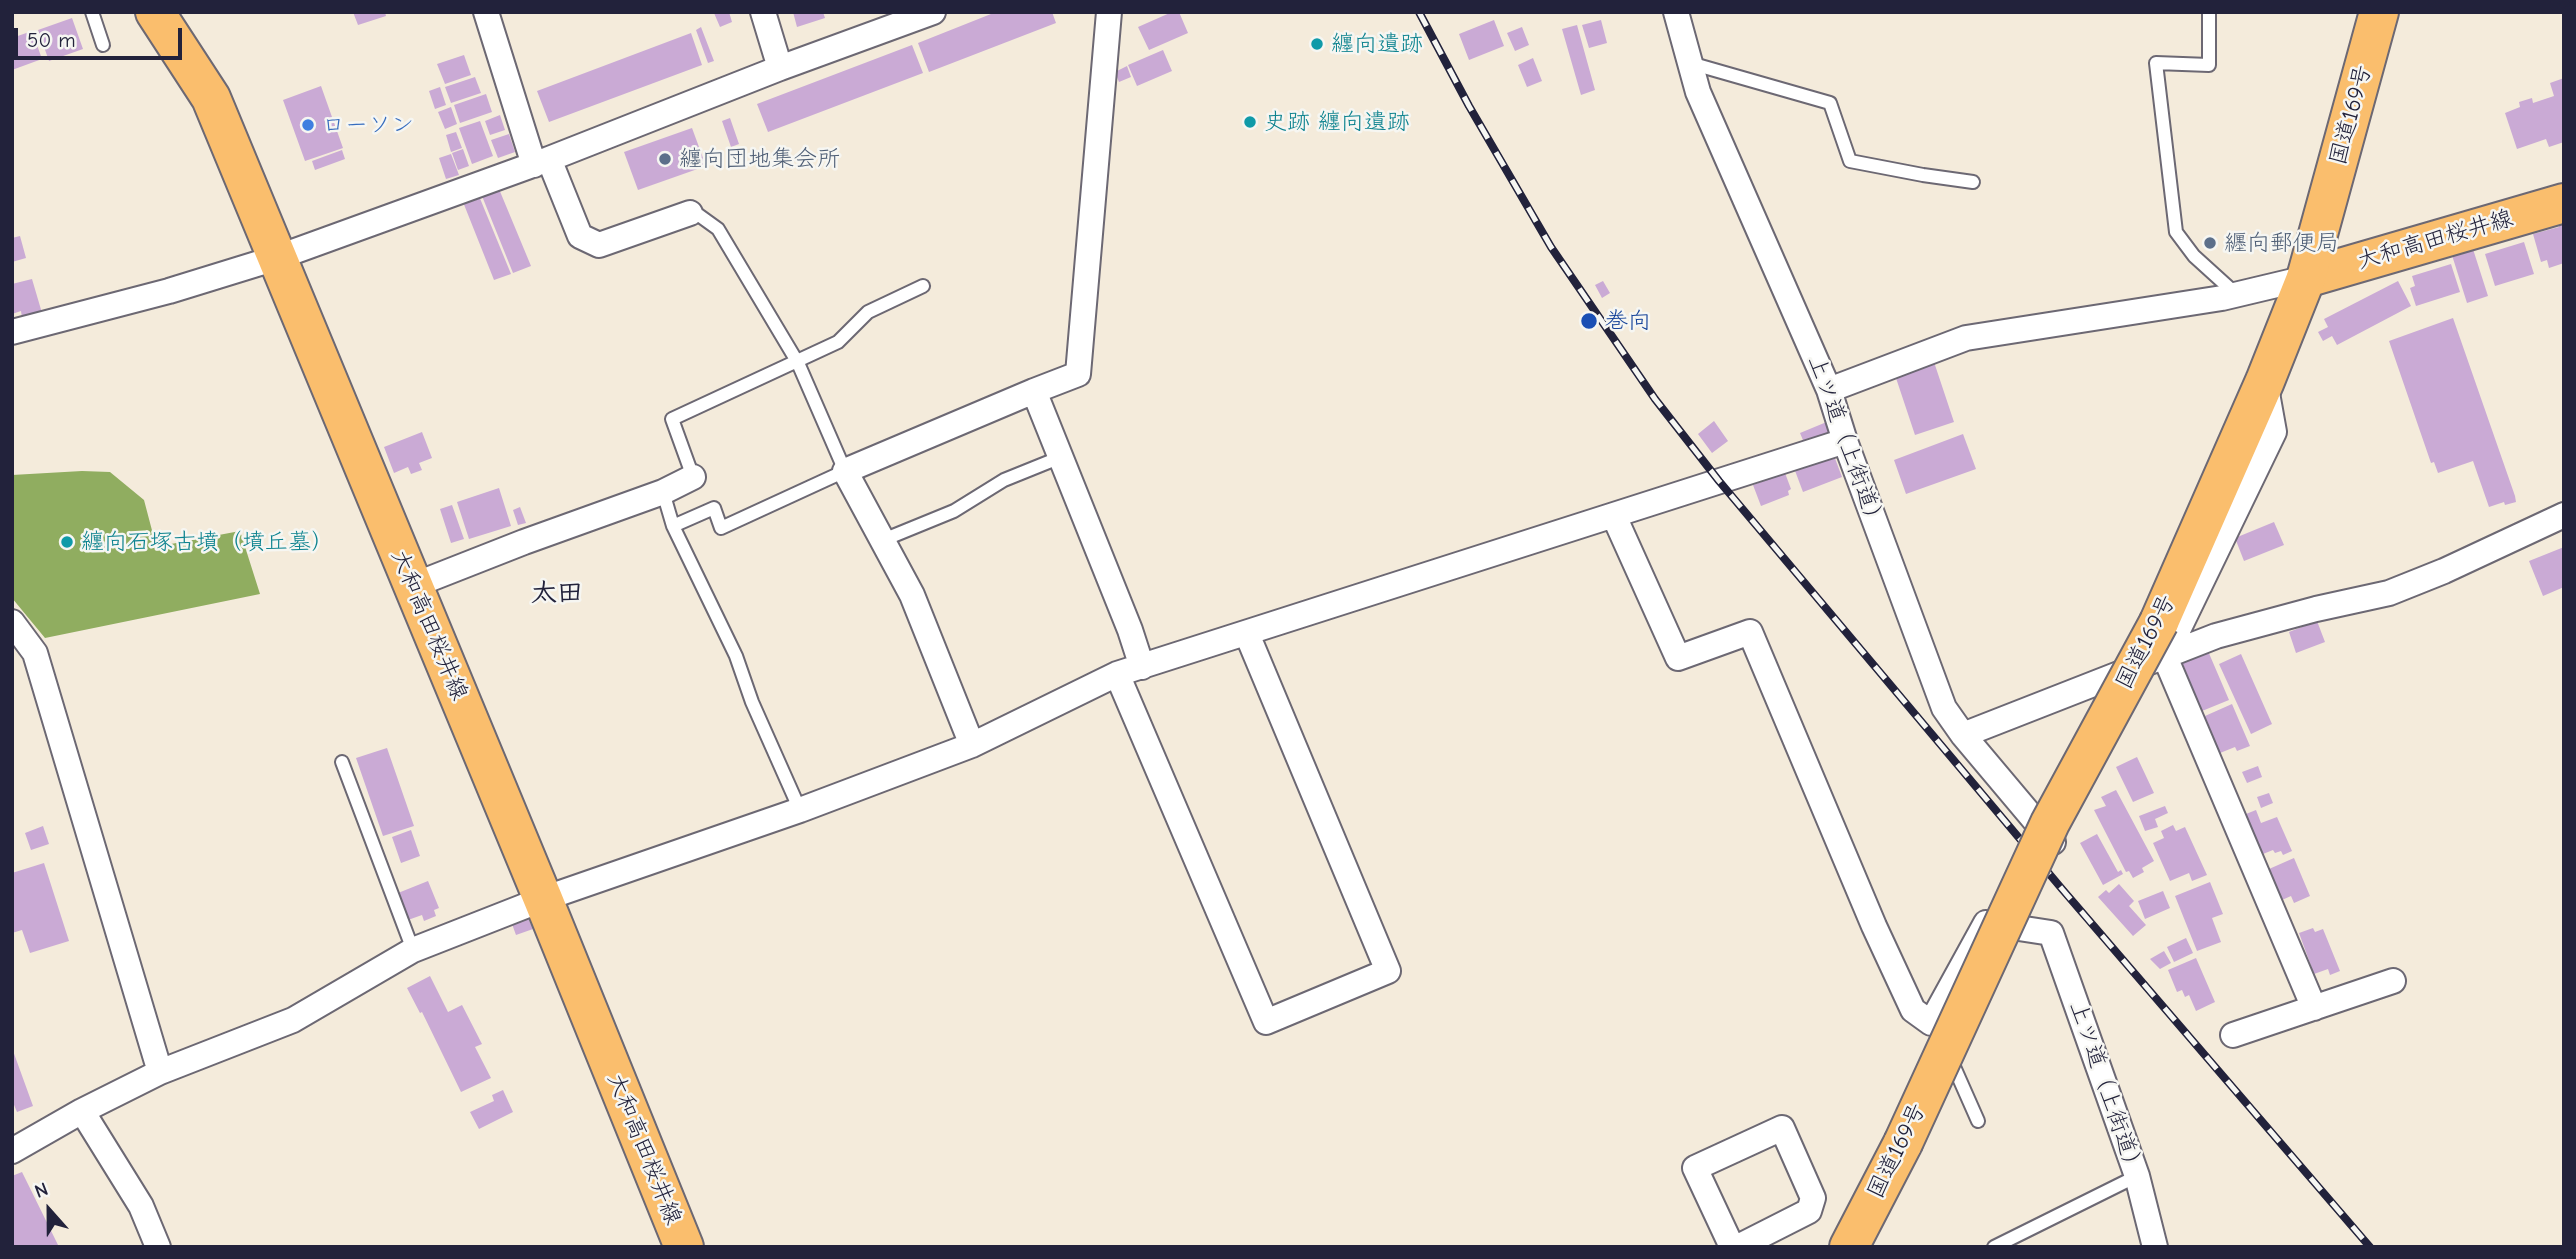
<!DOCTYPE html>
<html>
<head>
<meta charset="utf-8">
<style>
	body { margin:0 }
	#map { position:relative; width:2576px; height:1259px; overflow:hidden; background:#f4ebdb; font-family:"Comic Neue",sans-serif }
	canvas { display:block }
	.frame { position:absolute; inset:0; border:14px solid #22223b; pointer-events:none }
	.north { position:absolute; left:14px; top:1175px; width:70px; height:70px; -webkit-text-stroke:5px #f6f6f2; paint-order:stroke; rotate:339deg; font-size:19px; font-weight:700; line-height:28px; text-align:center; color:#22223b }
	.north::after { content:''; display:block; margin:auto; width:24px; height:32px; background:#22223b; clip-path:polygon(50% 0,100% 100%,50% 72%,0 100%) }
	.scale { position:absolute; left:14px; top:28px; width:168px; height:32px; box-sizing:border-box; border:4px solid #22223b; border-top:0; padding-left:9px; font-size:21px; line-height:24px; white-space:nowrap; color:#22223b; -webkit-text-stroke:5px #f6f6f2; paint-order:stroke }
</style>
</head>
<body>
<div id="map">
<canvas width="2576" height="1259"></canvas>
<div class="frame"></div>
<div class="north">N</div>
<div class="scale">50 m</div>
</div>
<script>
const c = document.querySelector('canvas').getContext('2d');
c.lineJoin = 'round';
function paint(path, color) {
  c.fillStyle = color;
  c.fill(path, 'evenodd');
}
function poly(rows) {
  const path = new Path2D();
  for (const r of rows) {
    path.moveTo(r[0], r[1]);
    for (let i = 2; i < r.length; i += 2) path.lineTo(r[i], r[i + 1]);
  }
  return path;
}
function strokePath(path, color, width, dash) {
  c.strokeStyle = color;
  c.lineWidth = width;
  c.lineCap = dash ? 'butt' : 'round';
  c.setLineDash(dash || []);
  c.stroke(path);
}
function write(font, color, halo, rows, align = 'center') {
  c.font = font + ' "Comic Neue","Klee One",sans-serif';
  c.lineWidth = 5;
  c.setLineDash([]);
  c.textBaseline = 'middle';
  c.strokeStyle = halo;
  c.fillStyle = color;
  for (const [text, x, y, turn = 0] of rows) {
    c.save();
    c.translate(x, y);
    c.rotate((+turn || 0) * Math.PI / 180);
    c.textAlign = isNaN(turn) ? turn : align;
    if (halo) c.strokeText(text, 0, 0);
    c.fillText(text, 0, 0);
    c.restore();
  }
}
paint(poly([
	[82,471,110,472,144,500,154,538,171,544,240,531,260,594,45,638,12,598,12,475]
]), '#90ad60');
paint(poly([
	[353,12,385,12,386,16,358,25],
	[717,12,729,12,732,22,720,27,714,13],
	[793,12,823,12,825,18,797,27],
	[996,12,1052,12,1056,23,929,72,918,43],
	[1172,12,1179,12,1188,33,1149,50,1138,27],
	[72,18,83,49,49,61,38,30],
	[1494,20,1504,46,1469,60,1459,34],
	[1601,20,1607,43,1589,48,1582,25],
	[1577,25,1595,90,1581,95,1562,29],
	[701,27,714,61,708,63,696,30],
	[1522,27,1529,45,1515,51,1507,33],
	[32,31,42,59,12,70,12,38],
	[691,33,702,65,549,122,537,91],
	[912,45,923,73,768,132,757,104],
	[1163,50,1172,71,1137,86,1128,65],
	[464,55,471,75,445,84,437,64],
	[1533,58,1542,81,1527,87,1518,65],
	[1127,66,1131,77,1119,82,1115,72],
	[475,77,481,93,451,103,445,87],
	[2564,78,2564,142,2549,147,2546,139,2517,149,2505,113,2520,107,2519,102,2532,98,2533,103,2554,96,2550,83],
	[321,86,343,148,305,161,283,100],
	[440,87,446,105,435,109,429,91],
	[486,94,492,112,460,123,454,105],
	[451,107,457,124,445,129,438,112],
	[500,115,505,130,490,135,485,121],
	[730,118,739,144,731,147,722,121],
	[480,121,493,156,472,164,459,128],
	[692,128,706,166,638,190,624,152],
	[456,132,462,148,451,152,446,135],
	[509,134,515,152,498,158,491,140],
	[463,149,469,166,458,170,452,153],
	[342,150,345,159,315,170,312,161],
	[451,154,459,175,446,179,439,158],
	[499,189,531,266,513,273,482,196],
	[479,196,511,274,494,280,463,202],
	[2564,213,2564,263,2549,268,2547,260,2541,262,2533,234,2559,227,2556,216],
	[20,236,26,258,12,262,12,238],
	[2524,242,2534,274,2495,286,2485,254],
	[2472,246,2488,296,2467,303,2451,252],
	[2451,264,2460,292,2416,306,2410,288,2415,286,2412,276],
	[32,279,42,313,22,318,21,311,12,314,12,284],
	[1603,281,1610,293,1602,298,1595,285],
	[2398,281,2411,306,2337,345,2332,336,2323,341,2318,332,2328,327,2324,319],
	[2453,318,2515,496,2516,502,2505,505,2504,502,2489,507,2473,461,2438,473,2434,462,2431,463,2389,341],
	[1934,362,1954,422,1915,435,1895,375],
	[1714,421,1728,441,1712,453,1698,434],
	[1829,421,1834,434,1805,445,1800,433],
	[422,432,432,458,419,463,422,470,411,474,408,467,394,473,384,447],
	[1963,434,1976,469,1906,494,1894,460],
	[1833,453,1842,477,1803,492,1794,468],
	[1785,473,1791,489,1788,491,1789,495,1761,506,1753,485],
	[499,488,511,526,469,539,457,502],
	[452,505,464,539,451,543,440,509],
	[520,507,526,523,518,525,513,510],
	[2274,522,2284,545,2244,561,2235,538],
	[2564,547,2564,587,2543,596,2529,561],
	[2317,621,2325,642,2296,653,2289,632],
	[2208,651,2229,700,2202,711,2182,662],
	[2241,654,2272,724,2251,734,2219,664],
	[2232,704,2250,746,2237,751,2235,747,2220,753,2205,716],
	[387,748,414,826,383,836,356,758],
	[2137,757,2154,793,2133,802,2116,767],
	[2258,766,2262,777,2247,783,2242,772],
	[2116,790,2154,861,2142,868,2144,872,2133,878,2129,871,2126,872,2094,810,2106,806,2101,797],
	[2269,793,2273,803,2261,808,2257,797],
	[2165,806,2168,813,2155,819,2158,827,2145,831,2139,816],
	[2256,810,2261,823,2277,817,2292,851,2283,855,2281,851,2275,853,2273,850,2263,854,2246,814],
	[2173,825,2176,831,2185,827,2207,875,2192,881,2189,873,2170,881,2153,843,2164,838,2161,831],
	[43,826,49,844,31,850,25,833],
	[411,830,420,856,401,863,392,837],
	[2097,834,2118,872,2121,870,2123,874,2103,885,2080,843],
	[2294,858,2310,896,2294,903,2291,896,2282,900,2269,869],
	[44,863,69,941,30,953,22,930,12,933,12,873],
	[428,881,439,908,434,910,436,916,424,921,422,915,408,920,398,893],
	[2210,882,2223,914,2212,918,2221,942,2197,951,2175,896],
	[2119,884,2134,901,2129,906,2146,925,2133,936,2098,897,2106,890,2109,893],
	[2163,891,2170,908,2145,919,2138,901],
	[528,918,533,929,516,935,512,924],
	[2313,928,2315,932,2323,929,2340,971,2330,975,2328,969,2314,974,2299,933],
	[2186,938,2193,953,2174,962,2167,947],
	[2164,951,2171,963,2160,969,2150,959],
	[2196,958,2215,1002,2196,1011,2189,995,2185,997,2182,990,2177,992,2168,970],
	[430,976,448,1012,462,1005,482,1044,475,1047,491,1078,461,1092,422,1012,420,1013,407,988],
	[12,1048,33,1106,17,1112,12,1100],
	[503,1090,513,1112,479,1129,470,1112,494,1101,492,1095],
	[22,1172,59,1247,12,1247,12,1176]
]), '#caaad5');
const lane = poly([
	[92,12,103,45],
	[2209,12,2209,65,2156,63,2176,232,2194,256,2237,295],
	[1690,63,1830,103,1850,161,1923,175,1973,182],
	[693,477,672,419,838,342,868,312,923,286],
	[663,492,673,526,736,656,752,702,800,810],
	[673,526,714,508,721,528,845,471,798,363,718,229,700,216,690,213],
	[883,540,954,511,1004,480,1061,457],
	[342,762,413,950],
	[1951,1060,1978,1121],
	[1994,1247,2137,1176]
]);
const street = poly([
	[486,12,534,165],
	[763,12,780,68],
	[1109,12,1078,374,1034,391,1130,630,1142,667],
	[1676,12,1698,92,1829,390,1845,441,1944,708,1963,735,2053,842],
	[549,159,580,236,599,245,690,213],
	[12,332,169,291,276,258,549,159,780,68,933,12],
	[2265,382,2274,432,2165,657,2314,1008],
	[1829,390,1966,338,2222,298,2306,278],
	[1614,516,1678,658,1750,632,1874,926,1913,1010,1931,1023,1986,923,2051,933,2137,1176,2155,1247],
	[412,586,524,542,663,492,693,477],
	[12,622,35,653,160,1072],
	[1117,674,1266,1022,1388,971,1247,634],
	[1963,735,2216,636,2316,609,2389,593,2444,571,2564,515],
	[972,745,912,595,845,471,1034,391],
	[2233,1035,2393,981],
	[82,1111,141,1206,158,1247],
	[12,1151,82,1111,160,1072,293,1020,413,950,543,899,800,810,972,745,1117,674,1845,441],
	[1732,1247,1695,1168,1782,1128,1813,1198,1809,1211,1738,1247]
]);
const primary = poly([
	[155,12,211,98,543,899,684,1247],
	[2306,278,2564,203]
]);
const highway = poly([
	[2159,622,2265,381,2306,278,2379,12],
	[1849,1247,1903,1143]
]);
strokePath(lane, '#6c6873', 16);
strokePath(street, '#6c6873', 28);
strokePath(primary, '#6c6873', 42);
strokePath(highway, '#6c6873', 42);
strokePath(lane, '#fff', 12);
strokePath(street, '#fff', 24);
strokePath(primary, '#fabe6d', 38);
strokePath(highway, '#fabe6d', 38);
const rail = poly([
	[1419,12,1469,106,1551,247,1655,399,1719,481,2062,889,2370,1247]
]);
strokePath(rail, '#22223b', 8);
strokePath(rail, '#f6f6f2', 5, [16]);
const highwayBridge = poly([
	[1903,1143,2050,823,2159,622]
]);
strokePath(highwayBridge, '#6c6873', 42, []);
strokePath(highwayBridge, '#fabe6d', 38);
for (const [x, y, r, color] of [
	[1317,44,7,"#0f9aa8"],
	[1250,122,7,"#0f9aa8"],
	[308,125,7,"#3f7fe0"],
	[665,159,7,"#5c6f8a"],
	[2210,243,7,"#5c6f8a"],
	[1589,321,9,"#1a4fb4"],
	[67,542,7,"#0f9aa8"]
]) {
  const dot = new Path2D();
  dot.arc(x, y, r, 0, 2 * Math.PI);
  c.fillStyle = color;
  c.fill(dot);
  strokePath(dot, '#f6f6f2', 2.5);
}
write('23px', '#0d838f', '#f6f6f2', [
	["纏向遺跡",1331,44],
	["史跡 纏向遺跡",1264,122],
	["纏向石塚古墳（墳丘墓）",81,542]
], 'left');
write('23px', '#22223b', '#f6f6f2', [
	["国道169号",2351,115,-75],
	["大和高田桜井線",2435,240,-16],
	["上ツ道（上街道）",1846,443,70],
	["大和高田桜井線",429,625,67],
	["国道169号",2146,642,-63],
	["上ツ道（上街道）",2106,1089,71],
	["大和高田桜井線",644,1149,68],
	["国道169号",1897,1151,-64]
]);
write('23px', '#366cbe', '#f6f6f2', [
	["ローソン",322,125]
], 'left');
write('23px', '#4e5e75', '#f6f6f2', [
	["纏向団地集会所",679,159],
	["纒向郵便局",2224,243]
], 'left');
write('23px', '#164399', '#f6f6f2', [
	["巻向",1605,321]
], 'left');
write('bold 26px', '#22223b', '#f6f6f2', [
	["太田",557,594]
]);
</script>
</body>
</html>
